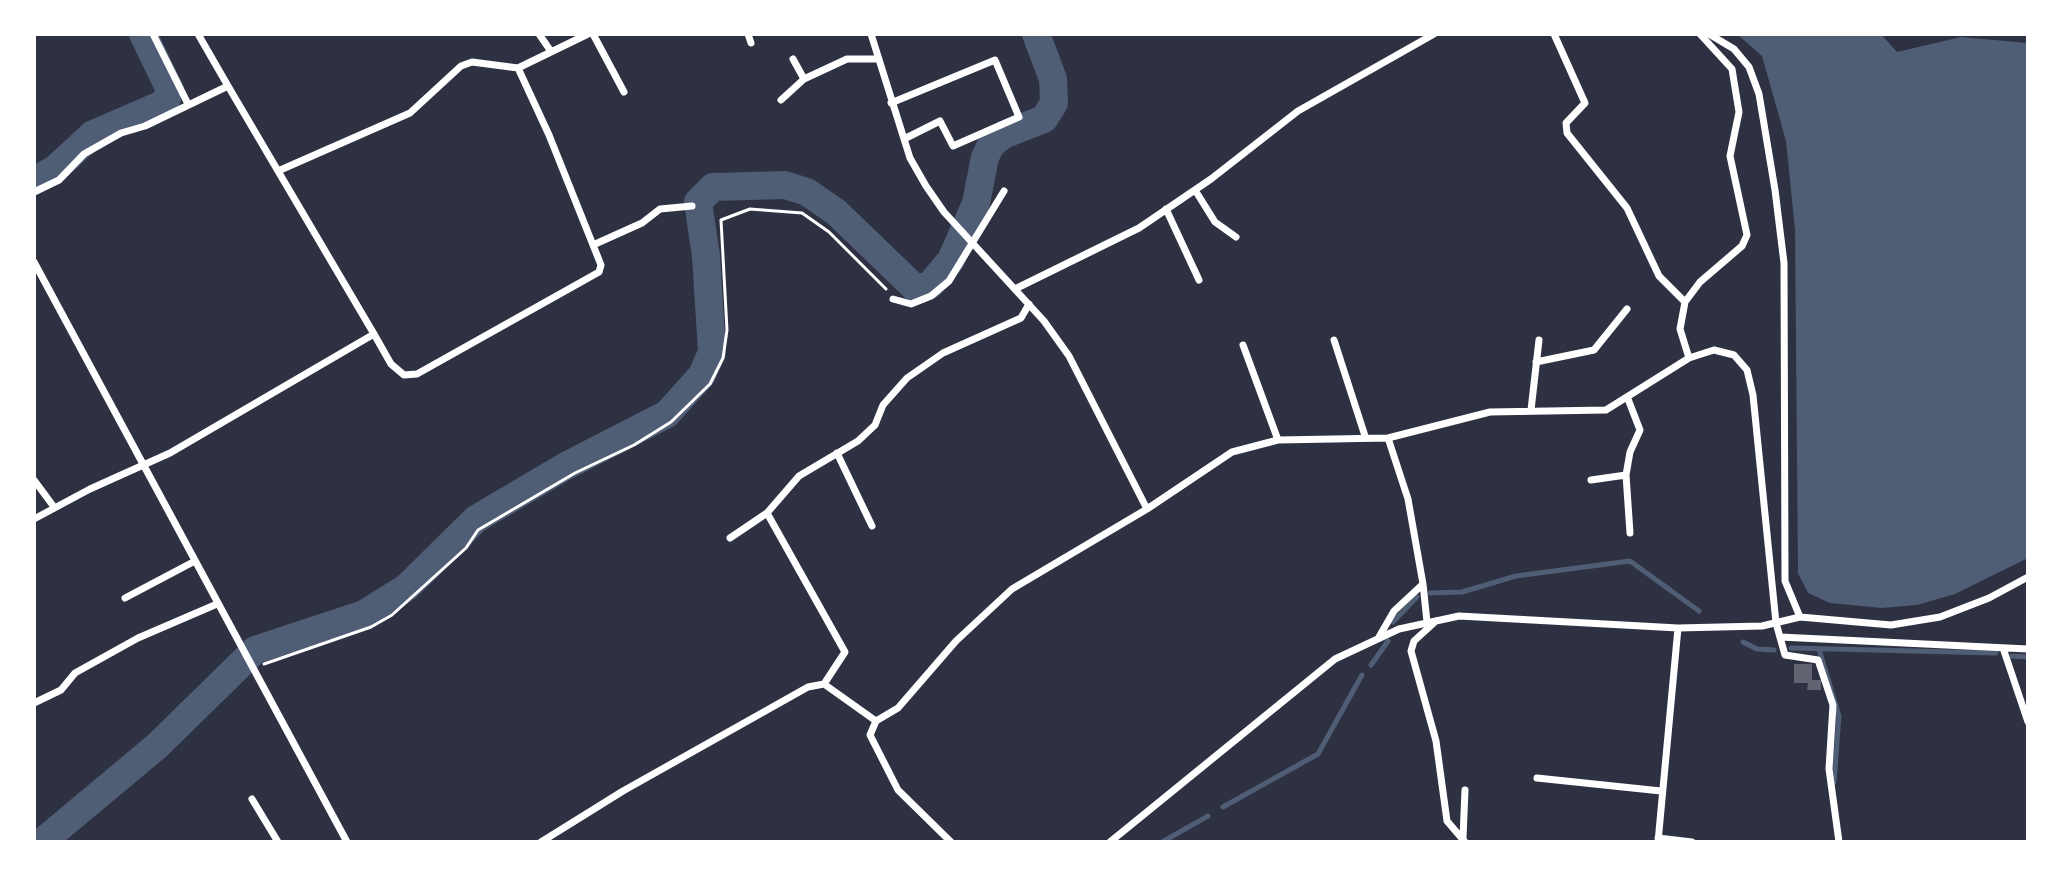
<!DOCTYPE html>
<html>
<head>
<meta charset="utf-8">
<style>
	body { margin:0 }
	#map { position:relative; width:2062px; height:876px; overflow:hidden; background:#2d3142; font-family:"Nunito Sans",sans-serif }
	canvas { display:block }
	.frame { position:absolute; inset:0; border:36px solid #fff; pointer-events:none }
</style>
</head>
<body>
<div id="map">
<canvas width="2062" height="876"></canvas>
<div class="frame"></div>
</div>
<script>
const c = document.querySelector('canvas').getContext('2d');
c.lineJoin = 'round';
function paint(path, color) {
  c.fillStyle = color;
  c.fill(path, 'evenodd');
}
function poly(rows) {
  const path = new Path2D();
  for (const r of rows) {
    path.moveTo(r[0], r[1]);
    for (let i = 2; i < r.length; i += 2) path.lineTo(r[i], r[i + 1]);
  }
  return path;
}
function strokePath(path, color, width, dash) {
  c.strokeStyle = color;
  c.lineWidth = width;
  c.lineCap = dash ? 'butt' : 'round';
  c.setLineDash(dash || []);
  c.stroke(path);
}
paint(poly([
	[1737,34,1881,34,1897,52,1961,37,2028,43,2028,558,1955,594,1917,605,1882,608,1830,603,1808,593,1798,573,1795,230,1786,141,1762,56]
]), '#4f5d75');
strokePath(poly([
	[1430,593,1462,592,1516,576,1630,561,1699,611],
	[1393,622,1417,597],
	[1743,642,1757,649,1774,650],
	[1791,648,1996,653],
	[1819,649,1839,716,1834,782],
	[2012,656,2028,657],
	[1371,665,1388,641],
	[1223,807,1318,754,1362,675],
	[1162,842,1208,816]
]), '#4f5d75', 5);
strokePath(poly([
	[34,181,55,169,93,134,165,103,170,90,143,34],
	[42,842,157,746,255,650,364,614,407,587,476,519,564,467,667,414,702,375,712,352,706,256,698,202,713,187,785,185,807,192,836,212,916,289,930,285,951,260,976,203,985,157,991,145,1003,135,1044,119,1054,103,1053,79,1036,34]
]), '#4f5d75', 28);
paint(poly([
	[1794,664,1812,664,1812,680,1821,680,1821,690,1807,690,1808,683,1794,683]
]), '#626471');
strokePath(poly([
	[264,664,371,627,392,615,466,548,478,530,575,473,634,445,671,422,710,384,723,358,727,330,721,220,750,209,802,213,829,232,886,289]
]), '#fff', 3);
strokePath(poly([
	[153,34,188,104],
	[198,34,228,86],
	[539,34,550,50],
	[593,34,624,92],
	[748,34,751,43],
	[871,34,910,158,926,186,944,212,1044,321,1069,356,1147,509],
	[1554,34,1585,103,1566,123,1567,133,1627,208,1659,276,1685,302],
	[1709,34,1734,49,1749,67,1759,94,1775,190,1784,263,1785,581,1800,617],
	[793,59,804,79],
	[781,100,804,79,847,59,876,59],
	[891,103,995,60,1019,117,953,146,940,121,904,139],
	[1195,190,1215,222,1236,237],
	[34,192,59,180,84,154,121,133,145,126,228,86,278,171],
	[1166,209,1199,280],
	[593,245,642,223,660,209,692,206],
	[34,262,347,842],
	[1015,289,1139,228,1211,179,1298,111,1434,34],
	[893,299,911,304,931,296,949,281,1004,191],
	[374,334,278,171,410,113,461,66,472,62,518,68],
	[1334,340,1365,436],
	[1243,345,1278,440],
	[1689,358,1680,329,1685,302,1700,282,1742,246,1747,235,1730,156,1739,112,1732,69,1700,34],
	[1536,362,1594,350,1627,309],
	[1628,399,1640,430,1630,452,1626,475,1630,533],
	[1531,410,1539,340],
	[837,453,872,526],
	[34,480,54,507],
	[1591,480,1626,475],
	[34,519,90,489,170,453,374,334,391,364,404,375,417,374,599,272,601,265,549,135,518,68,588,34],
	[730,538,767,513],
	[1423,584,1427,622],
	[125,598,195,561],
	[1436,621,1414,641,1411,651,1436,741,1447,821,1465,842],
	[1379,637,1394,611,1423,584,1408,499,1388,438],
	[1780,637,2028,649],
	[2003,648,2028,722],
	[824,684,845,652,767,513,799,476,858,441,875,425,883,405,907,378,943,353,1021,318,1029,304],
	[34,703,61,690,75,673,138,638,217,604],
	[876,721,870,735,898,790,951,842],
	[1537,778,1661,791],
	[252,799,278,842],
	[1463,838,1465,790],
	[1658,838,1692,842],
	[541,842,623,791,808,687,824,684,876,721,898,708,956,641,1012,589,1147,509,1232,452,1278,440,1388,438,1490,412,1606,410,1689,358,1714,350,1734,355,1747,370,1753,395,1776,623,1785,655,1818,660,1833,705,1829,769,1839,842],
	[1110,842,1335,659,1399,629,1459,616,1678,628,1762,626,1800,617,1891,625,1940,617,1989,598,2028,577],
	[1658,842,1678,628]
]), '#fff', 7);
</script>
</body>
</html>
